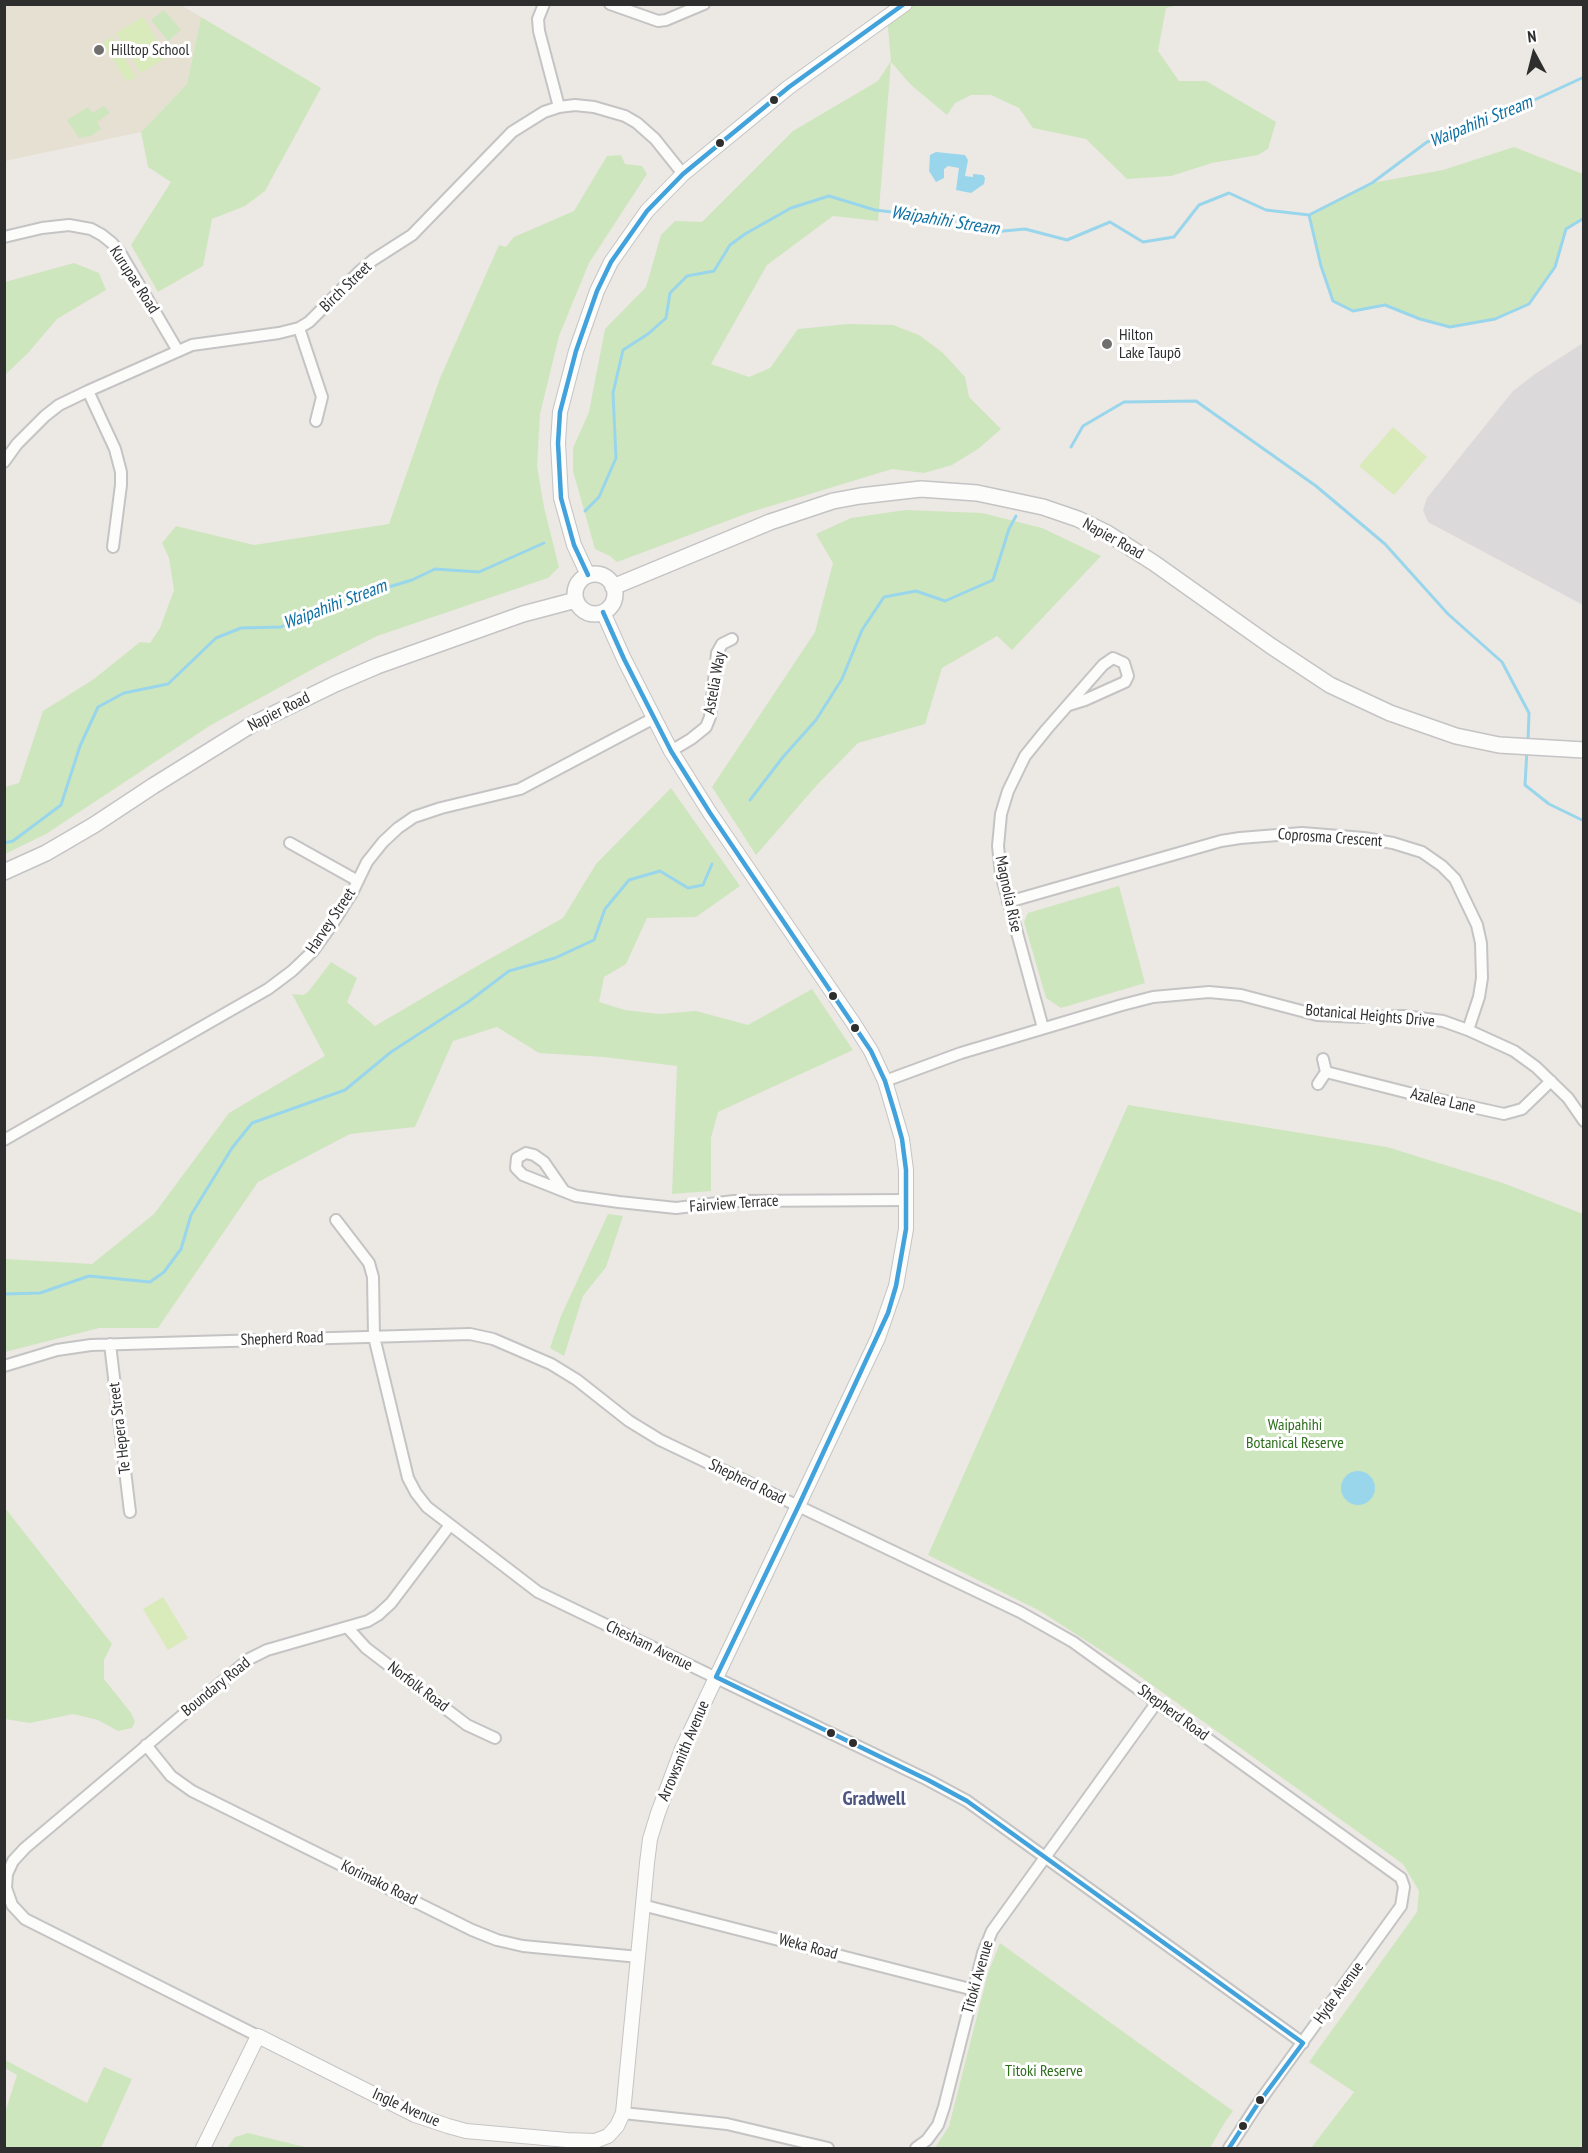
<!DOCTYPE html>
<html>
<head>
<meta charset="utf-8">
<style>
	body { margin:0 }
	#map { position:relative; width:1588px; height:2153px; overflow:hidden; background:#ece8e4; font-family:"PT Sans Narrow",sans-serif }
	canvas { display:block }
	.frame { position:absolute; inset:0; border:6px solid #2e2e2e; pointer-events:none }
	.north { position:absolute; left:1504px; top:24px; width:60px; height:60px; -webkit-text-stroke:4px #fff; paint-order:stroke; rotate:353deg; font-size:16px; font-weight:700; line-height:24px; text-align:center; color:#2e2e2e }
	.north::after { content:''; display:block; margin:auto; width:21px; height:27px; background:#2e2e2e; clip-path:polygon(50% 0,100% 100%,50% 72%,0 100%) }
</style>
</head>
<body>
<div id="map">
<canvas width="1588" height="2153"></canvas>
<div class="frame"></div>
<div class="north">N</div>
</div>
<script>
const c = document.querySelector('canvas').getContext('2d');
c.lineJoin = 'round';
function paint(path, color) {
  c.fillStyle = color;
  c.fill(path, 'evenodd');
}
function poly(rows) {
  const path = new Path2D();
  for (const r of rows) {
    if (r.length === 3) {
      path.moveTo(r[0] + r[2], r[1]);
      path.arc(r[0], r[1], r[2], 0, 2 * Math.PI);
      continue;
    }
    path.moveTo(r[0], r[1]);
    for (let i = 2; i < r.length; i += 2) path.lineTo(r[i], r[i + 1]);
  }
  return path;
}
function strokePath(path, color, width, dash) {
  c.strokeStyle = color;
  c.lineWidth = width;
  c.lineCap = dash ? 'butt' : 'round';
  c.setLineDash(dash || []);
  c.stroke(path);
}
function write(font, color, halo, rows, align = 'center') {
  c.font = font + ' "PT Sans Narrow",sans-serif';
  c.lineWidth = 6;
  c.setLineDash([]);
  c.textBaseline = 'middle';
  c.strokeStyle = halo;
  c.fillStyle = color;
  for (const [text, x, y, turn = 0] of rows) {
    c.save();
    c.translate(x, y);
    c.rotate((+turn || 0) * Math.PI / 180);
    c.textAlign = isNaN(turn) ? turn : align;
    if (halo) c.strokeText(text, 0, 0);
    c.fillText(text, 0, 0);
    c.restore();
  }
}
paint(poly([
	[1583,343,1583,605,1428,522,1423,510,1427,498,1513,391,1535,374]
]), '#dcd9db');
paint(poly([
	[4,5,181,5,201,17,187,84,141,132,5,161]
]), '#e6e0d3');
paint(poly([
	[904,5,1179,5,1166,8,1158,51,1179,81,1206,81,1276,122,1268,149,1258,155,1212,163,1171,176,1127,179,1086,139,1033,128,1019,108,991,95,971,95,955,103,947,115,911,85,891,62,878,221,833,216,767,265,711,364,749,377,770,368,798,329,848,324,893,325,919,335,943,353,965,377,969,397,1001,429,978,449,952,465,924,473,892,469,751,512,617,562,610,556,595,549,573,471,573,448,589,412,605,329,646,287,661,235,675,221,702,222,793,131,878,81,891,61,887,16],
	[164,10,181,30,168,41,151,20],
	[201,17,321,88,265,191,245,206,212,219,203,266,158,292,131,245,171,182,148,167,141,132,187,84],
	[104,106,110,113,97,122,101,129,91,136,79,138,67,120,88,107,92,113],
	[1514,147,1583,174,1583,218,1566,229,1555,267,1529,304,1495,319,1450,327,1420,319,1385,305,1353,311,1333,301,1321,266,1309,215,1372,183,1443,170],
	[621,155,625,164,642,166,647,174,589,263,559,336,540,414,537,466,544,507,559,567,548,578,377,636,322,664,211,725,46,834,5,854,5,787,19,783,43,711,94,679,140,642,150,643,160,628,174,590,169,558,162,543,176,526,254,545,389,524,440,378,499,245,506,247,514,237,574,211,607,156],
	[74,263,99,273,106,290,57,319,28,353,5,375,5,282],
	[905,510,982,513,1042,528,1101,556,1012,650,997,636,942,668,925,724,858,743,817,785,756,855,712,787,815,632,833,563,816,534,851,518],
	[671,788,740,886,696,917,647,918,626,964,604,977,599,1002,625,1010,659,1014,696,1011,748,1025,812,989,853,1050,718,1112,711,1138,711,1191,672,1194,677,1066,604,1057,539,1053,497,1027,453,1041,415,1127,350,1134,258,1182,158,1328,99,1328,5,1352,5,1259,92,1264,154,1214,229,1113,325,1056,292,994,303,995,308,992,331,962,357,978,347,1002,375,1026,484,962,563,918,596,864],
	[1119,886,1145,983,1061,1008,1046,998,1024,922,1028,913],
	[1128,1105,1387,1147,1503,1183,1583,1214,1583,2148,1311,2148,1354,2092,1309,2062,1417,1912,1419,1891,1403,1864,1124,1665,1040,1611,928,1555],
	[608,1214,623,1216,606,1267,583,1296,564,1356,550,1348,561,1316],
	[5,1508,112,1644,104,1660,104,1679,131,1713,135,1722,132,1728,118,1731,98,1720,73,1714,30,1723,5,1719],
	[1000,1943,1233,2111,1225,2122,1210,2148,935,2148,949,2126,988,1973],
	[5,2060,87,2103,104,2067,132,2079,101,2148,5,2148,5,2113,17,2075,5,2068],
	[248,2133,309,2148,311,2148,220,2148,221,2146,227,2148,235,2137]
]), '#cee6be');
paint(poly([
	[143,17,167,57,141,73,116,33],
	[112,37,136,77,127,82,103,43],
	[1393,427,1427,457,1394,495,1359,466],
	[163,1597,188,1638,168,1650,143,1609]
]), '#d9eabb');
paint(poly([
	[936,152,965,155,968,160,965,176,973,177,973,174,983,175,985,178,984,184,971,193,956,190,959,168,948,166,944,169,944,178,936,182,929,171,930,155],
	[1358,1488,17]
]), '#99d6ec');
strokePath(poly([
	[1309,215,1321,266,1333,301,1353,311,1385,305,1420,319,1450,327,1495,319,1529,304,1555,267,1566,229,1584,218],
	[1071,447,1083,426,1124,402,1196,401,1316,486,1385,544,1448,614,1502,662,1529,713,1528,741],
	[585,511,599,497,616,458,613,393,623,350,648,334,666,318,670,293,687,276,714,271,730,245,745,234,791,208,829,196,875,210,951,219,993,232,1025,229,1067,240,1110,222,1143,242,1174,237,1199,205,1229,193,1266,210,1309,215,1372,183,1427,142,1476,127,1584,77],
	[1527,750,1525,785,1549,804,1584,821],
	[750,800,783,757,816,720,842,679,862,630,884,597,916,591,945,601,993,580,1009,529,1016,516],
	[4,843,13,841,61,805,80,746,98,707,124,693,168,684,216,638,241,628,281,627,340,599,372,592,412,580,435,569,479,572,544,543],
	[4,1294,40,1293,89,1276,150,1282,164,1272,181,1249,191,1215,232,1148,252,1123,345,1090,391,1052,468,1002,509,971,555,958,594,940,605,909,629,880,660,871,688,888,703,885,712,864]
]), '#99d6ec', 3);
const minor = poly([
	[544,4,538,19,539,31,559,107],
	[610,4,658,21,666,20,704,4],
	[4,237,42,228,69,225,91,229,102,235,112,243,121,254,178,351],
	[299,328,322,397,316,421],
	[88,391,115,449,121,472,121,485,113,547],
	[4,462,17,444,45,416,59,405,88,391,192,345,279,333,299,328,309,322,360,271,373,260,412,235,512,132,544,112,559,107,575,105,594,107,625,116,637,123,655,139,683,174],
	[671,751,691,739,706,727,710,717,717,653,722,644,732,639],
	[290,843,358,881],
	[1008,902,1221,841,1240,838,1302,833,1364,838,1393,843,1422,852,1442,866,1455,879,1477,925,1481,943,1482,978,1479,997,1468,1030],
	[1043,1028,1001,874,998,846,1001,814,1008,791,1025,756,1046,730,1103,665,1113,658,1124,663,1128,676,1125,682,1085,700,1069,705],
	[1323,1059,1326,1072,1409,1093,1504,1114,1522,1109,1551,1081],
	[885,1081,961,1053,1122,1005,1153,997,1209,992,1241,995,1317,1015,1359,1017,1404,1016,1443,1021,1468,1030,1514,1051,1536,1067,1568,1098,1584,1121],
	[1318,1084,1326,1072],
	[4,1140,268,989,292,971,313,951,331,926,352,893,367,862,383,842,398,828,414,817,441,808,520,789,654,718],
	[564,1191,544,1162,534,1155,526,1153,517,1158,516,1168,523,1175,576,1196,619,1202,676,1208,734,1201,907,1200],
	[336,1220,369,1263,373,1277,374,1336,376,1345,408,1478,416,1493,427,1507,538,1592,928,1780,967,1801,1303,2043],
	[110,1344,130,1512],
	[4,1366,57,1350,91,1345,470,1334,493,1339,551,1364,577,1380,629,1421,660,1440,1020,1612,1073,1642,1401,1878,1404,1887,1401,1906,1257,2105,1229,2148],
	[347,1627,366,1648,467,1725,495,1738],
	[146,1745,171,1776,192,1791,472,1930,497,1940,523,1946,639,1957],
	[642,1905,974,1990],
	[258,2036,25,1919,12,1905,6,1888,7,1874,13,1861,25,1848,249,1659,267,1650,368,1621,378,1615,391,1603,450,1525],
	[623,2113,727,2124,828,2148],
	[916,2148,927,2140,938,2125,944,2107,983,1953,992,1931,1157,1702]
]);
const tertiary = poly([
	[588,575,574,545,561,498,558,443,560,412,576,351,597,291,611,262,647,211,683,174,789,87,905,4],
	[203,2148,258,2036,415,2115,448,2126,466,2131,567,2140,595,2141,608,2136,617,2126,623,2113,647,1863,650,1839,658,1813,682,1749,878,1338,896,1286,906,1229,906,1170,902,1139,885,1081,871,1051,854,1024,710,813,671,751,624,659,603,612]
]);
const secondary = poly([
	[595,594,20],
	[613,587,770,522,833,501,860,496,921,489,977,493,1043,507,1078,519,1107,533,1154,563,1271,646,1330,685,1390,713,1456,736,1499,745,1584,750],
	[4,872,46,853,94,825,153,786,251,725,335,684,377,666,523,614,576,600]
]);
strokePath(minor, '#c5c4c5', 14);
strokePath(tertiary, '#c5c4c5', 16);
strokePath(secondary, '#c5c4c5', 18);
strokePath(minor, '#fcfcfb', 10);
strokePath(tertiary, '#fcfcfb', 14);
strokePath(secondary, '#fcfcfb', 15);
strokePath(poly([
	[588,575,574,545,561,498,558,443,560,412,576,351,597,291,611,262,647,211,683,174,789,87,904,4],
	[603,612,624,659,671,751,710,813,871,1051,885,1081,895,1114,902,1139,906,1170,906,1229,896,1286,888,1313,798,1507,716,1677,928,1780,967,1801,1303,2043,1257,2105,1229,2148]
]), '#42a2db', 4.5);
for (const [x, y, r, color] of [
	[99,50,6,"#706f6e"],
	[774,100,5,"#2e2e2e"],
	[720,143,5,"#2e2e2e"],
	[1107,344,6,"#706f6e"],
	[833,996,5,"#2e2e2e"],
	[855,1028,5,"#2e2e2e"],
	[831,1733,5,"#2e2e2e"],
	[853,1743,5,"#2e2e2e"],
	[1260,2100,5,"#2e2e2e"],
	[1243,2126,5,"#2e2e2e"]
]) {
  const dot = new Path2D();
  dot.arc(x, y, r, 0, 2 * Math.PI);
  c.fillStyle = color;
  c.fill(dot);
  strokePath(dot, '#fff', 2);
}
write('16px', '#2e2e2e', '#fff', [
	["Hilltop School",111,50],
	["Hilton",1119,335],
	["Lake Taupō",1119,353]
], 'left');
write('16px', '#2e2e2e', '#fff', [
	["Kurupae Road",134,280,57],
	["Birch Street",346,287,-44],
	["Napier Road",1113,539,29],
	["Astelia Way",715,683,-80],
	["Napier Road",279,712,-27],
	["Coprosma Crescent",1330,838,4],
	["Magnolia Rise",1008,894,78],
	["Harvey Street",331,921,-56],
	["Botanical Heights Drive",1370,1016,5],
	["Azalea Lane",1443,1101,13],
	["Fairview Terrace",734,1204,-4],
	["Shepherd Road",282,1339,-2],
	["Te Hepera Street",120,1428,-97],
	["Shepherd Road",747,1482,26],
	["Chesham Avenue",649,1646,26],
	["Boundary Road",216,1687,-39],
	["Norfolk Road",418,1687,37],
	["Shepherd Road",1173,1713,36],
	["Arrowsmith Avenue",684,1751,-67],
	["Korimako Road",379,1883,26],
	["Weka Road",808,1947,15],
	["Titoki Avenue",978,1977,-74],
	["Hyde Avenue",1339,1993,-54],
	["Ingle Avenue",406,2108,24]
]);
write('16px', '#2c6e1b', '#fff', [
	["Waipahihi",1295,1425],
	["Botanical Reserve",1295,1443],
	["Titoki Reserve",1044,2071]
]);
write('italic 18px', '#0d6fa3', '#fff', [
	["Waipahihi Stream",1481,122,-22],
	["Waipahihi Stream",945,221,9],
	["Waipahihi Stream",335,605,-21]
]);
write('bold 20px', '#4d5680', '#fff', [
	["Gradwell",874,1799]
]);
</script>
</body>
</html>
